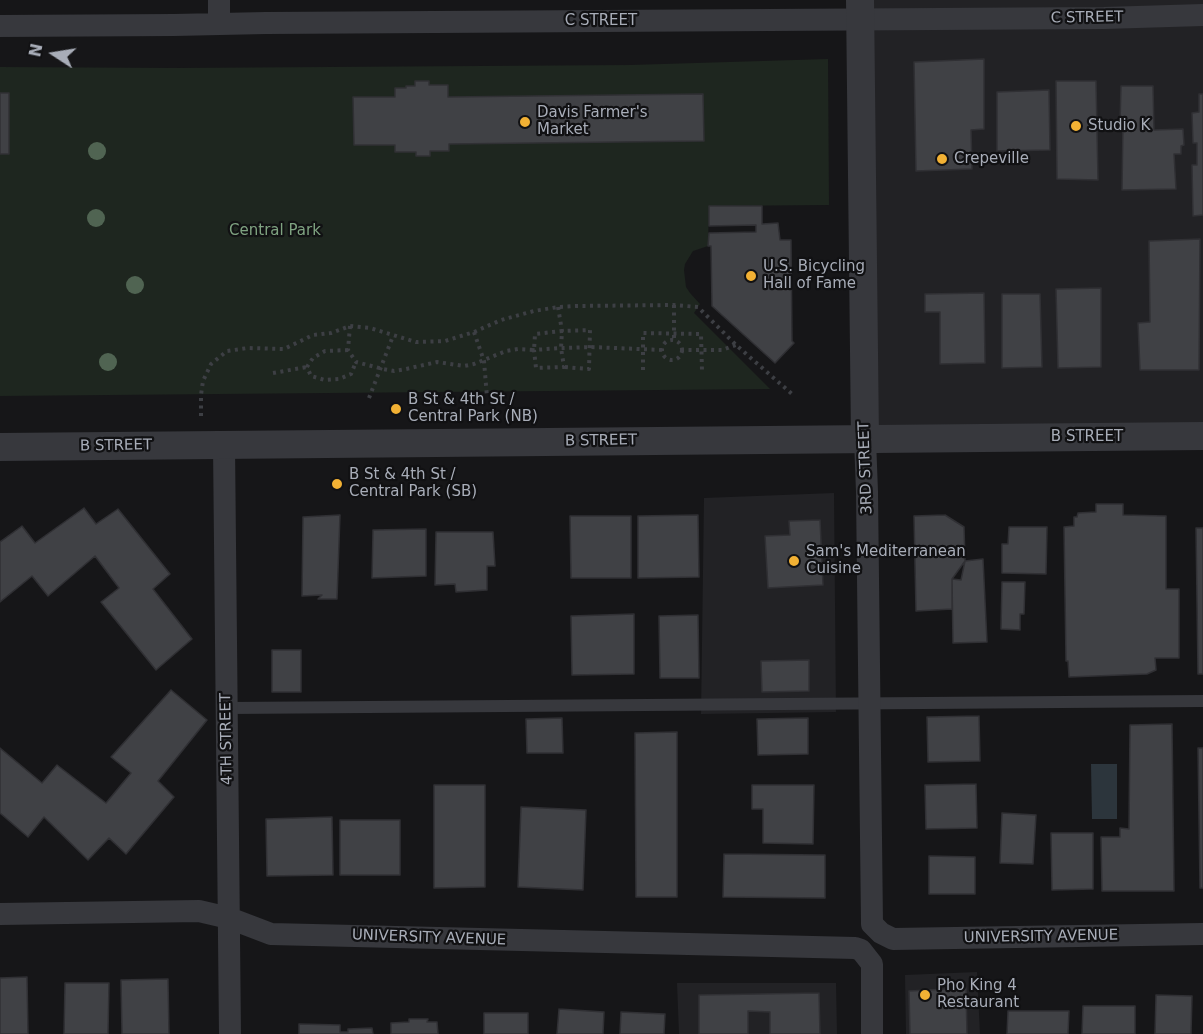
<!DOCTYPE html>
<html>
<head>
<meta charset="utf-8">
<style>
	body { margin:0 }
	#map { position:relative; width:1203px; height:1034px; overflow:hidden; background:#161618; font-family:"DejaVu Sans",sans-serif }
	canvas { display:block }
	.north { position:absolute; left:24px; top:24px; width:60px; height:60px; -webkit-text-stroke:4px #111113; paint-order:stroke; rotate:282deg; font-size:16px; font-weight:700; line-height:24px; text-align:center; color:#a8adb8 }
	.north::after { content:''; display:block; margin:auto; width:21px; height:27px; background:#a8adb8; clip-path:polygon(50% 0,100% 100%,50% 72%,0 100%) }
</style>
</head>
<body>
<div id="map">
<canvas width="1203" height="1034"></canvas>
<div class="north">N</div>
</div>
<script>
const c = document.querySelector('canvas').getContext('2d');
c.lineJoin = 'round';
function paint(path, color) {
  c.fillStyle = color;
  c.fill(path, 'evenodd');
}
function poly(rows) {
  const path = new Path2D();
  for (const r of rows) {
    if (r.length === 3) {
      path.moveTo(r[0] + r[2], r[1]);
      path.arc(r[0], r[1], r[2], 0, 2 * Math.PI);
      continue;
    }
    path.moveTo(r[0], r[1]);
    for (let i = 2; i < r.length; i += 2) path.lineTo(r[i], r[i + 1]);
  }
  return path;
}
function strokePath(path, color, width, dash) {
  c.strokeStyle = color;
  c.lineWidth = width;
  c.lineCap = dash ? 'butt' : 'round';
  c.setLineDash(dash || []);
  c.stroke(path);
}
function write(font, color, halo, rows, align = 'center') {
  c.font = font + ' "DejaVu Sans",sans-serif';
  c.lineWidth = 4.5;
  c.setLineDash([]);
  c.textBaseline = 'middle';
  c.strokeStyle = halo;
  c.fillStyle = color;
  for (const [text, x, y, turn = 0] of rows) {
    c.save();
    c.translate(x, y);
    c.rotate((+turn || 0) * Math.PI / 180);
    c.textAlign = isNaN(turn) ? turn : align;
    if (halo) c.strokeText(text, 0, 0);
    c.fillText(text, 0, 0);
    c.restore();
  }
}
paint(poly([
	[860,0,1203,0,1203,435,865,439],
	[834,493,836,712,701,714,704,498],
	[977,972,980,1034,906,1034,905,975],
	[677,983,836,983,837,1034,679,1034]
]), '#222225');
paint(poly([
	[828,59,829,205,709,206,708,246,693,251,685,264,684,270,686,287,690,293,700,304,694,313,770,389,0,396,0,67,176,68,630,65]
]), '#1e261f');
paint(poly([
	[1091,764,1117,764,1117,819,1092,819]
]), '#2c353c');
const building = poly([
	[984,59,984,129,971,130,972,169,916,171,914,62,984,59],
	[415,81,429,81,429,85,448,85,448,97,703,94,704,141,449,144,449,151,430,151,430,156,416,156,416,152,395,152,395,145,354,145,353,97,395,97,395,88,406,88,406,86,415,86,415,81],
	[1056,81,1096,81,1098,180,1057,179,1056,81],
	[1121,86,1153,86,1154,130,1183,129,1184,145,1181,146,1181,154,1174,154,1176,189,1122,190,1123,123,1120,123,1121,86],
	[1049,90,1050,150,997,151,997,92,1049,90],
	[0,93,9,93,9,154,0,154,0,93],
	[1199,94,1203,94,1203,215,1193,216,1192,165,1197,165,1197,143,1193,143,1192,113,1199,112,1199,94],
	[709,206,762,206,762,224,778,223,780,240,791,240,792,341,794,343,775,363,712,306,711,246,708,246,709,233,756,232,756,225,709,226,709,206],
	[1200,239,1199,370,1140,370,1138,323,1150,322,1149,241,1200,239],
	[1101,288,1101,367,1058,368,1056,289,1101,288],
	[984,293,985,363,940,364,940,312,925,312,925,294,984,293],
	[1002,294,1040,294,1042,367,1002,368,1002,294],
	[1096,504,1123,504,1123,515,1166,516,1166,589,1179,589,1179,658,1155,658,1156,670,1147,674,1069,677,1068,661,1066,661,1064,527,1074,526,1074,517,1077,517,1078,513,1096,512,1096,504],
	[84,508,96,524,118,509,170,574,153,589,192,639,156,670,101,602,119,588,95,556,48,596,32,576,0,602,0,542,22,526,35,543,84,508],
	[340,515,337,599,318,599,322,595,302,596,303,517,340,515],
	[698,515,699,577,638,578,638,516,698,515],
	[945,515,964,527,965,561,952,579,952,609,916,611,914,516,945,515],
	[570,516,631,516,631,578,571,578,570,516],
	[820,520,823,585,768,588,765,536,790,535,789,521,820,520],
	[1009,527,1047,527,1046,574,1002,573,1002,544,1008,544,1009,527],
	[1196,528,1203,528,1203,674,1198,674,1196,528],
	[426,529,426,576,372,578,373,530,426,529],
	[436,532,493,532,495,566,487,566,487,590,456,592,455,584,435,585,436,532],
	[983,559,987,642,953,643,952,579,961,580,965,561,983,559],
	[1002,582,1025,582,1024,614,1020,614,1020,630,1001,629,1002,582],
	[634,614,634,674,572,675,571,616,634,614],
	[698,615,699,678,660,678,659,616,698,615],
	[272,650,301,650,301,692,272,692,272,650],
	[809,660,809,691,762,692,761,661,809,660],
	[171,690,207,720,158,781,174,797,126,854,109,838,88,860,44,817,28,837,0,813,0,748,42,783,57,765,106,803,131,773,111,757,171,690],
	[979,716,980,761,928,762,927,717,979,716],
	[562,718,563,753,527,753,526,719,562,718],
	[808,718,808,754,758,755,757,719,808,718],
	[1172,724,1174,891,1102,891,1101,837,1120,837,1120,828,1129,829,1130,725,1172,724],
	[677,732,677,897,636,897,635,733,677,732],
	[1198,748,1203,748,1203,888,1200,888,1198,748],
	[976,784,977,828,926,829,925,785,976,784],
	[434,785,485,785,485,887,434,888,434,785],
	[752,785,814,785,813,844,763,843,763,809,752,809,752,785],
	[521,807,586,810,583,890,518,887,521,807],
	[1002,813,1036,815,1033,864,1000,863,1002,813],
	[332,817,333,875,267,876,266,819,332,817],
	[340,820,400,820,400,875,340,875,340,820],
	[1051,833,1093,833,1093,889,1052,890,1051,833],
	[724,854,825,855,825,898,723,897,724,854],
	[929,856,975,857,975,894,929,894,929,856],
	[27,977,28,1034,0,1034,0,978,27,977],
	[168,979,169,1034,122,1034,121,980,168,979],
	[65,983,109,983,108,1034,64,1034,65,983],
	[966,988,967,1034,910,1034,909,991,966,988],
	[819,993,820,1034,770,1034,770,1012,748,1011,748,1034,699,1034,699,995,819,993],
	[1156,995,1192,996,1191,1034,1155,1034,1156,995],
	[1083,1006,1135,1006,1135,1034,1082,1034,1083,1006],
	[559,1009,604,1012,603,1034,557,1034,559,1009],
	[1008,1011,1069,1011,1068,1034,1007,1034,1008,1011],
	[621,1012,665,1014,664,1034,620,1034,621,1012],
	[484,1013,528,1013,528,1034,484,1034,484,1013],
	[409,1019,428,1019,427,1022,437,1022,438,1034,391,1034,391,1023,409,1022,409,1019],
	[299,1024,340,1025,340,1032,348,1032,348,1029,372,1028,373,1034,299,1034,299,1024]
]);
paint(building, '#404145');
strokePath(building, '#303034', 1.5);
strokePath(poly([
	[674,305,674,341],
	[558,307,562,331,590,330,589,369,564,367],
	[350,326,348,350,356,362,383,369,394,371,406,369,437,362,464,366,474,364,506,351,518,349,534,350,535,334,562,331,561,348,564,367,536,368,534,350,561,348,591,347,662,350],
	[474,332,484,361,487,397],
	[672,350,10],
	[348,350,325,351,313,358,307,367,311,376,325,380,339,379,351,374,356,362],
	[681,350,722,350,736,345],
	[643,370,643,333,701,334,702,371],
	[273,373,307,367],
	[369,398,393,336],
	[201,416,201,395,203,381,211,364,227,351,248,348,284,349,313,335,331,333,350,326,370,328,416,342,445,341,474,332,501,320,534,311,558,307,577,306,674,305,698,307,736,345,792,394]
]), '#3d3f44', 4, [3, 4.5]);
strokePath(poly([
	[228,708,1203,701]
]), '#37383d', 12);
strokePath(poly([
	[219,0,219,23],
	[0,26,174,25,266,23,1104,18,1203,15],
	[865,439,867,492,872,924,881,933,893,939,1203,934],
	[224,445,230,1034],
	[0,914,199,911,229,918,271,934,855,948,861,950,872,964,872,1034]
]), '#37383d', 22);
strokePath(poly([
	[860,0,865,439],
	[0,447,1203,436]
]), '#37383d', 28);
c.fillStyle = '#506452';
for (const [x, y] of [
	[97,151],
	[96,218],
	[135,285],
	[108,362]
]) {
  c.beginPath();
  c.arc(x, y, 9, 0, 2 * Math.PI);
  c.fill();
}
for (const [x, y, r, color] of [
	[525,122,6,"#f2b134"],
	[1076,126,6,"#f2b134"],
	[942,159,6,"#f2b134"],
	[751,276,6,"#f2b134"],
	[396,409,6,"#f2b134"],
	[337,484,6,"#f2b134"],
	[794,561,6,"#f2b134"],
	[925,995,6,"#f2b134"]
]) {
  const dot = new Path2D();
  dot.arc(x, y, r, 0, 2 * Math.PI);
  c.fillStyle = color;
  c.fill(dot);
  strokePath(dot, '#111113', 2);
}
write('15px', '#a8adb8', '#111113', [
	["C STREET",1087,18,-1],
	["C STREET",601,21],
	["B STREET",1087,437],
	["B STREET",601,441,-1],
	["B STREET",116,446,-1],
	["3RD STREET",866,468,-92],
	["4TH STREET",227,739,-91],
	["UNIVERSITY AVENUE",1041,937,-1],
	["UNIVERSITY AVENUE",429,938,2]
]);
write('15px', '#a8adb8', '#111113', [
	["Davis Farmer's",537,113],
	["Market",537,130],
	["Studio K",1088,126],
	["Crepeville",954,159],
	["U.S. Bicycling",763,267],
	["Hall of Fame",763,284],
	["B St & 4th St /",408,400],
	["Central Park (NB)",408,417],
	["B St & 4th St /",349,475],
	["Central Park (SB)",349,492],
	["Sam's Mediterranean",806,552],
	["Cuisine",806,569],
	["Pho King 4",937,986],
	["Restaurant",937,1003]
], 'left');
write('15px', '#7fa381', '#111113', [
	["Central Park",275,231]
]);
</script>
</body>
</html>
